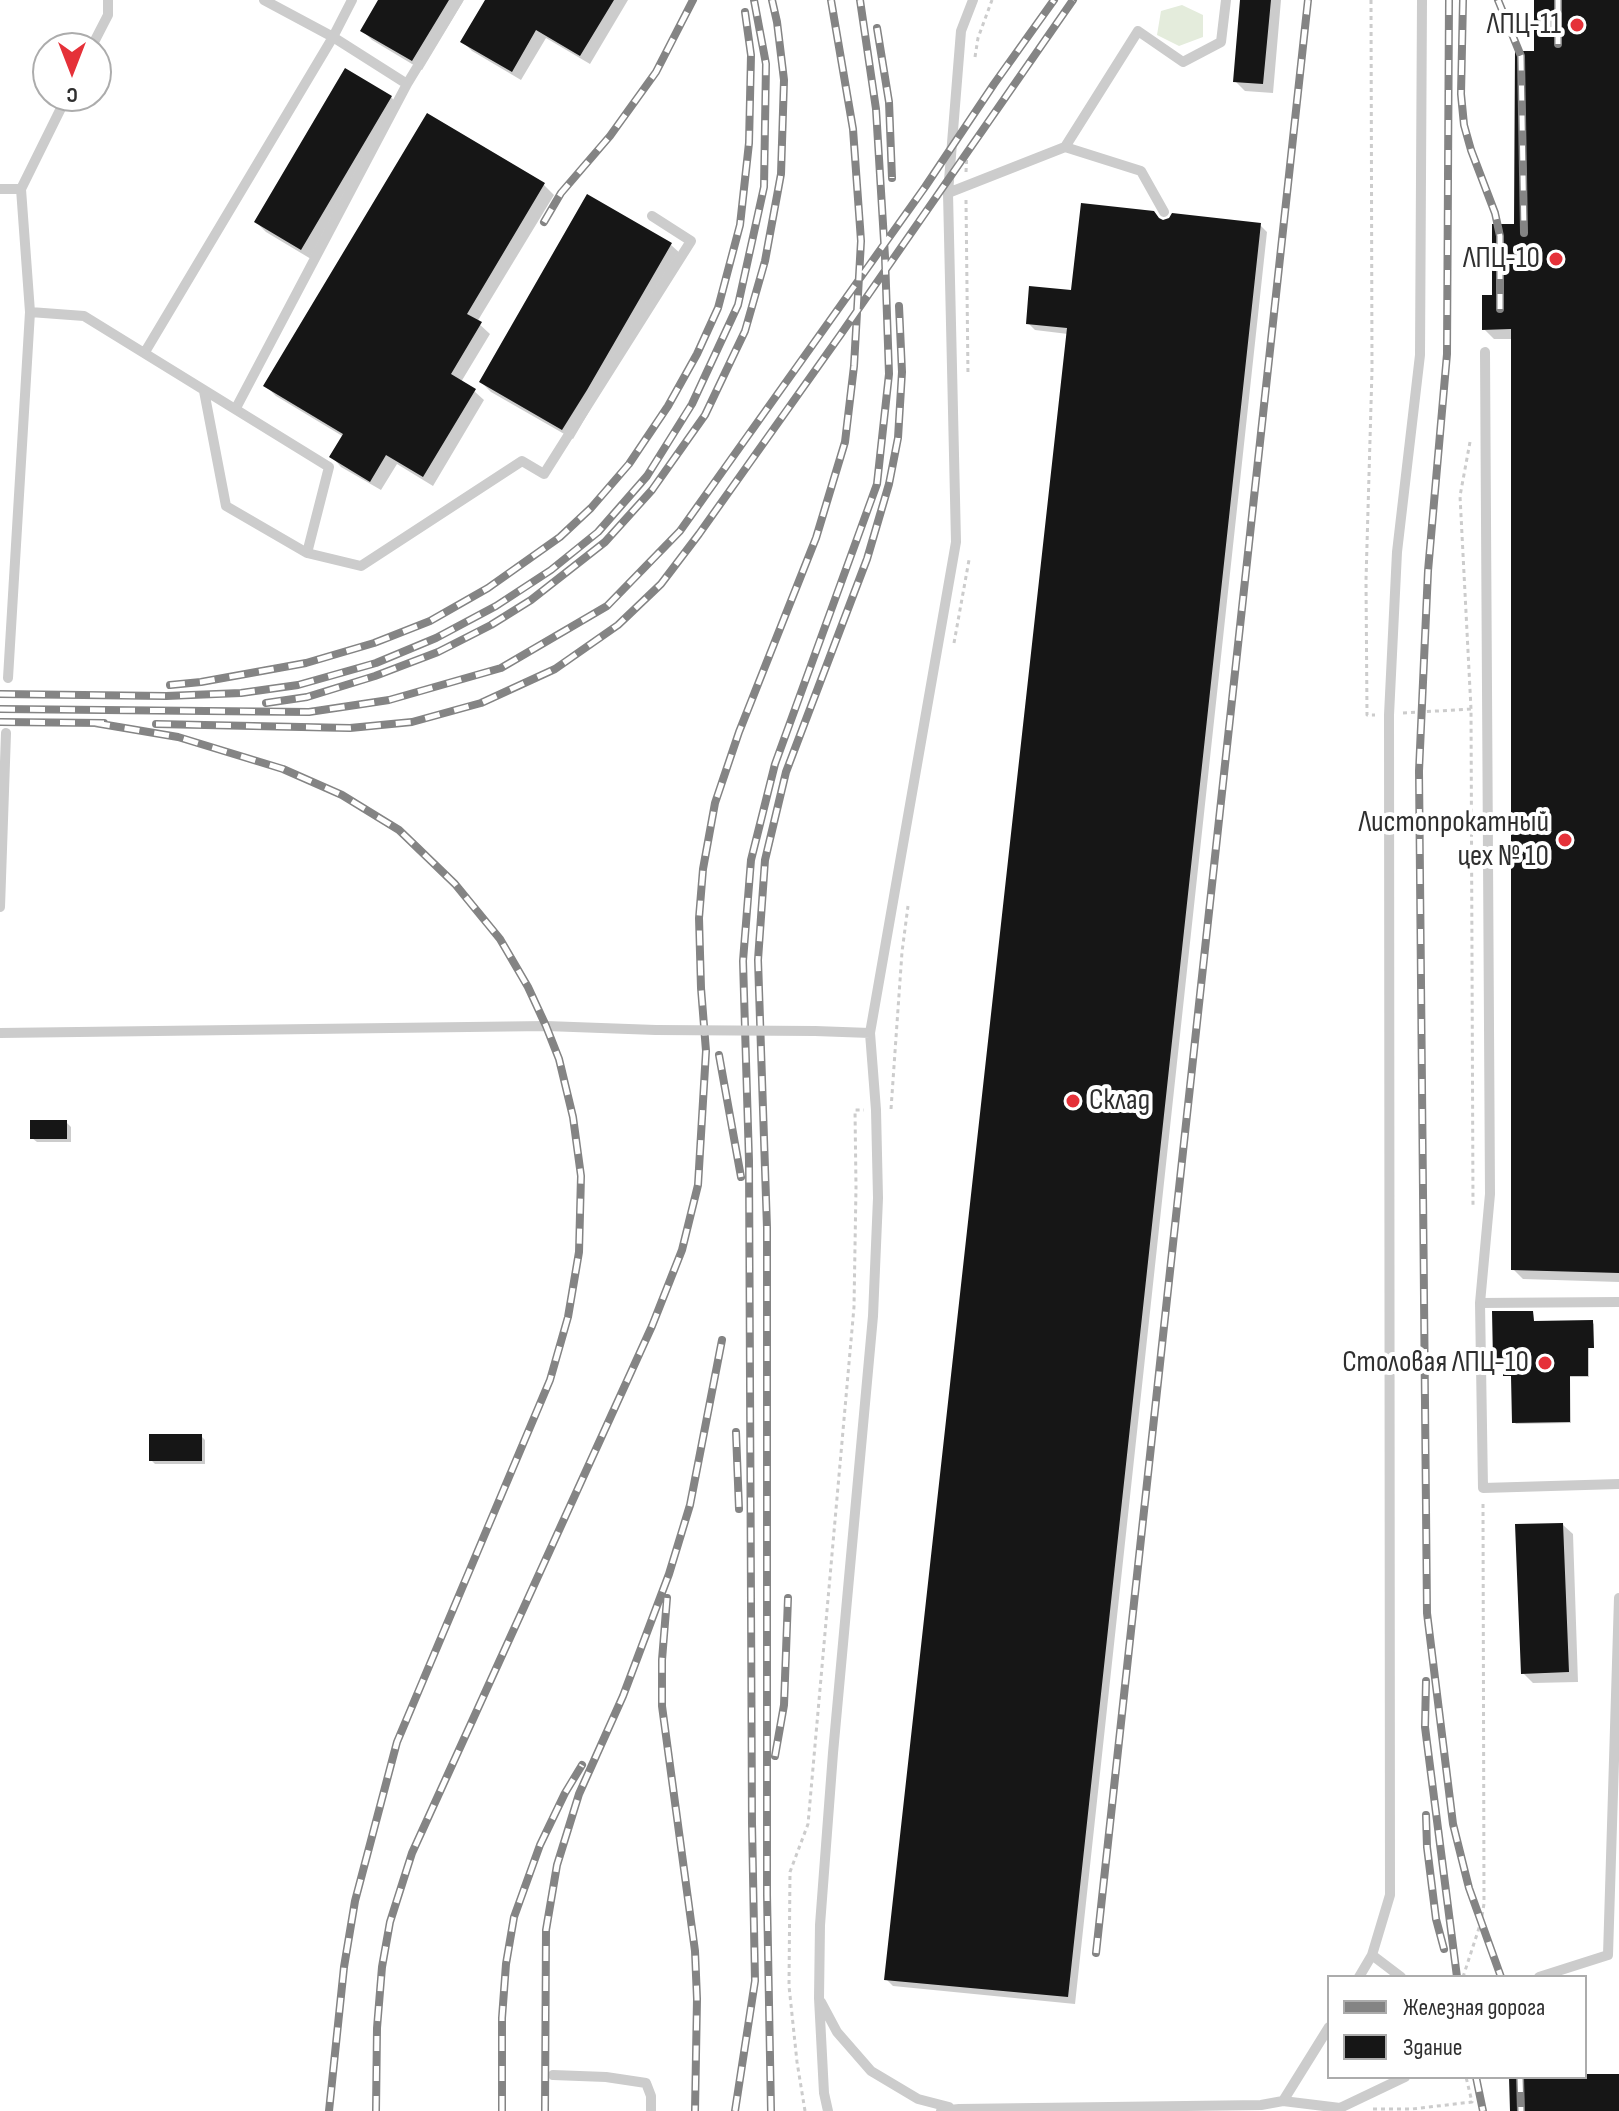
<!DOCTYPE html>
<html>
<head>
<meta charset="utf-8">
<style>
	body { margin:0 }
	#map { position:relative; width:1619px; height:2111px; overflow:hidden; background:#fff; font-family:"Sofia Sans Condensed",sans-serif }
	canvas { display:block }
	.legend { position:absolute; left:1327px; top:1975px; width:260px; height:104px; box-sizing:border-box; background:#fff; border:2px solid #acacac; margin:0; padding:10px 14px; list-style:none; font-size:24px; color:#2f2f2f }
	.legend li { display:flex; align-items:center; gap:16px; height:40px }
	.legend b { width:40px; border:2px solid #acacac }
	.north { position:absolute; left:32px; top:32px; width:80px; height:80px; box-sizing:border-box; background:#fff; border:2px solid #acacac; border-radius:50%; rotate:180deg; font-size:22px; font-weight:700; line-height:32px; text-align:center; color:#2f2f2f }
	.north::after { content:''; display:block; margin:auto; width:28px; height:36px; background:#e53139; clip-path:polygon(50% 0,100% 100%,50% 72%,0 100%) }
</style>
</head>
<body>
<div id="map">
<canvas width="1619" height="2111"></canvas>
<ul class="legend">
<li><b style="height:10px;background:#848484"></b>Железная дорога</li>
<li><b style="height:22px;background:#161616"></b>Здание</li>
</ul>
<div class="north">С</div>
</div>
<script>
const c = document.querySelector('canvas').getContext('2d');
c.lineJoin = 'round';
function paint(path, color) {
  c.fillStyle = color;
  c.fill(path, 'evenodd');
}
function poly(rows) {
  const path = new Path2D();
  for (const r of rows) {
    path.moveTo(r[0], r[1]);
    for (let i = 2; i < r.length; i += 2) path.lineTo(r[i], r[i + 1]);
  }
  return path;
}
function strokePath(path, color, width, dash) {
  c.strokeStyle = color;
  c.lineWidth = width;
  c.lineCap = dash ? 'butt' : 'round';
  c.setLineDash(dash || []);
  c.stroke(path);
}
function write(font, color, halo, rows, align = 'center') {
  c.font = font + ' "Sofia Sans Condensed",sans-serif';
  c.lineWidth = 8;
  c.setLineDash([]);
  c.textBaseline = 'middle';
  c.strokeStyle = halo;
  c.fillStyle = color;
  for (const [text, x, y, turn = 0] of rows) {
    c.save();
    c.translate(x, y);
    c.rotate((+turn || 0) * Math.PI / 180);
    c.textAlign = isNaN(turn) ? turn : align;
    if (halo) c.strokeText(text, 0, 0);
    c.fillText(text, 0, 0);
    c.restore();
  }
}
paint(poly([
	[1182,5,1203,15,1203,37,1179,46,1157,35,1161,11]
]), '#e4ecdc');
paint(poly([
	[380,0,464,0,422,70,372,40,362,30],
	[487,0,628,0,590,64,546,38,521,80,472,51,463,42],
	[1242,0,1281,0,1273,93,1245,91,1235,81],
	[1537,0,1619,0,1619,1282,1523,1279,1513,1269,1513,339,1494,339,1484,329,1516,226,1536,53],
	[391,97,400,107,311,259,266,232,256,222],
	[428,116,544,185,554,195,477,322,490,334,461,382,474,391,484,400,433,486,397,464,381,490,341,467,332,457,344,437,276,396,266,386],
	[1260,225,1267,232,1075,2004,893,1986,886,1979,1068,334,1035,330,1028,323,1073,292],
	[671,245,681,254,573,439,491,392,481,382],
	[66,1122,71,1127,71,1142,37,1142,32,1138],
	[1533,1313,1534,1323,1592,1322,1594,1324,1594,1348,1589,1348,1589,1377,1570,1377,1571,1423,1516,1424,1514,1422,1513,1376,1505,1375,1505,1360,1495,1359],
	[201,1436,205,1440,205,1464,155,1464,151,1460],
	[1563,1525,1573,1534,1578,1682,1533,1683,1523,1673]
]), '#0003');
paint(poly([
	[378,0,449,0,412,61,360,31],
	[485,0,614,0,580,56,536,30,512,72,460,42],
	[1240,0,1271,0,1263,84,1233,82],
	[1534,0,1619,0,1619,1273,1511,1270,1511,329,1482,330,1482,295,1492,295,1492,224,1514,224,1515,51,1534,51],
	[345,68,392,96,301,250,254,222],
	[427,113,545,183,467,314,482,322,451,374,476,389,423,477,386,455,370,482,329,457,343,434,263,386],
	[587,194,672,243,587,390,562,430,479,382],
	[1081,203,1154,211,1159,218,1163,220,1169,218,1172,213,1261,223,1068,1997,884,1980,1067,328,1026,324,1029,286,1071,290],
	[30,1120,67,1120,67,1139,30,1139],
	[1492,1311,1533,1311,1534,1321,1593,1320,1594,1348,1588,1348,1588,1376,1570,1376,1570,1422,1512,1423,1511,1376,1503,1376,1503,1360,1493,1360],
	[149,1434,202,1434,202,1461,149,1461],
	[1563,1523,1569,1672,1521,1674,1515,1524],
	[1585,2074,1619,2074,1619,2111,1510,2111,1509,2077,1585,2077]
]), '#161616');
strokePath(poly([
	[1371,0,1372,370,1366,580,1367,715,1375,715],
	[975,57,978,38,992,0],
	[966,172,967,152],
	[966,200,968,376],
	[1470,442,1460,496,1471,709,1473,1205],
	[954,643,969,560],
	[1403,713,1471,709],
	[891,1109,902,952,908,906],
	[1463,1977,1481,1922,1484,1904,1483,1502],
	[1373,2109,1412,2109,1472,2102,1466,2077],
	[805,2111,797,2062,789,1986,790,1872,808,1824,854,1307,856,1187,855,1110,864,1110]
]), '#ccc', 3, [4, 4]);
strokePath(poly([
	[264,0,333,37,407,84],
	[91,48,108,15,108,0],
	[1065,147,1141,171,1164,212],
	[0,189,21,189,30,312,8,678],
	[21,189,67,96],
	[948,193,1065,147,1138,31,1183,62,1221,42,1226,0],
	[30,312,84,316,329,467,307,553],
	[145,352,333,37,352,0],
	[1485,352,1490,1194,1480,1303,1483,1488,1619,1484],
	[204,391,226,506,307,553,361,566,522,461,544,474,691,241,652,216],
	[236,408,407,84,458,0],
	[0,907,6,733],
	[815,1031,870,1033],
	[0,1033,546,1026,656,1030],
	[1480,1303,1619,1302],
	[1372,1955,1401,1977],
	[1359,1977,1372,1955,1390,1895,1389,715,1397,552,1420,355,1422,0],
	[1539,1977,1608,1955,1619,1598],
	[821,2002,837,2032,871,2071,918,2099,949,2107],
	[553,2075,606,2077,646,2083,651,2096,651,2111],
	[1283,2101,1340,2108,1405,2077],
	[828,2111,824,2093,819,1998,820,1925,833,1753,873,1316,878,1198,876,1110,870,1033,956,542,948,193,961,31,973,0],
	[941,2111,959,2109,1261,2105,1283,2101,1329,2027]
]), '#ccc', 10);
const rail = poly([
	[1449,0,1447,354,1428,571,1419,771,1427,1613,1453,1824,1469,1888,1501,1977],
	[1463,0,1461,94,1464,125,1471,150,1495,213,1500,236,1500,309],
	[1498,0,1521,56,1524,233],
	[877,28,889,102,892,178],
	[1558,44,1558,0],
	[544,222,561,193,610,136,656,72,693,0],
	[170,685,201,682,306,663,374,643,430,621,488,588,560,537,591,508,629,464,668,406,697,354,718,308,740,225,749,143,751,55,745,12],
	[0,694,166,696,241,693,298,685,376,663,436,638,496,606,551,570,598,532,647,476,692,404,738,305,764,187,766,64,754,0],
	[266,703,307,697,375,676,438,652,491,625,531,600,605,542,652,490,705,415,745,331,765,261,781,174,784,80,777,22,772,0],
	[0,709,309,712,389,700,501,668,607,606,680,531,925,187,994,84,1054,0],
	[0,722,104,723],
	[95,723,178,737,283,769,342,795,399,830,455,884,500,939,528,987,546,1026,559,1059,573,1117,581,1176,579,1252,568,1317,550,1380,397,1742,355,1901,344,1967,329,2111],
	[156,724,350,728,412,722,481,703,555,669,618,625,661,584,699,534,841,334,1073,0],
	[719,1055,741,1177],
	[736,1432,739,1509],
	[667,1598,662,1660,662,1706,695,1951,697,1999,695,2111],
	[1426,1681,1425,1727,1457,1977],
	[775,1756,784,1705,788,1598],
	[1426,1815,1427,1847,1436,1919,1444,1949],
	[1096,1953,1308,0],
	[1476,2077,1483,2111],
	[1520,2077,1521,2111],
	[376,2111,377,2028,382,1967,390,1922,412,1853,652,1326,682,1250,698,1185,706,1051,701,988,699,918,703,869,715,803,739,732,816,538,845,442,854,366,861,241,853,129,831,0],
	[502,2111,502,2018,506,1964,514,1917,540,1845,565,1793,582,1765],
	[545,2111,546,1930,557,1865,579,1794,623,1696,669,1574,690,1505,722,1340],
	[735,2111,755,1981,752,1823,749,1161,743,961,751,860,775,764,877,484,889,374,885,257,876,109,860,0],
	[771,2111,767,1895,767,1228,758,960,765,860,786,772,867,559,889,484,898,438,902,372,899,306]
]);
strokePath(rail, '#848484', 8);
strokePath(rail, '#fff', 5, [15]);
strokePath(poly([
	[656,1030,815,1031]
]), '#ccc', 10);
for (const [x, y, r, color] of [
	[1577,25,8,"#e53139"],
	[1556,259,8,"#e53139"],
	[1565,840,8,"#e53139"],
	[1073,1101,8,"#e53139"],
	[1545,1363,8,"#e53139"]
]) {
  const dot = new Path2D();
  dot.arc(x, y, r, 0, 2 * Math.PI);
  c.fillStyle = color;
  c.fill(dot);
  strokePath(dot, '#fff', 3);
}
write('30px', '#2f2f2f', '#fff', [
	["ЛПЦ-11",1561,25],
	["ЛПЦ-10",1540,259],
	["Листопрокатный",1549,823],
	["цех № 10",1549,857],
	["Склад",1089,1101,"left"],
	["Столовая ЛПЦ-10",1529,1363]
], 'right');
</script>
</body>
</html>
